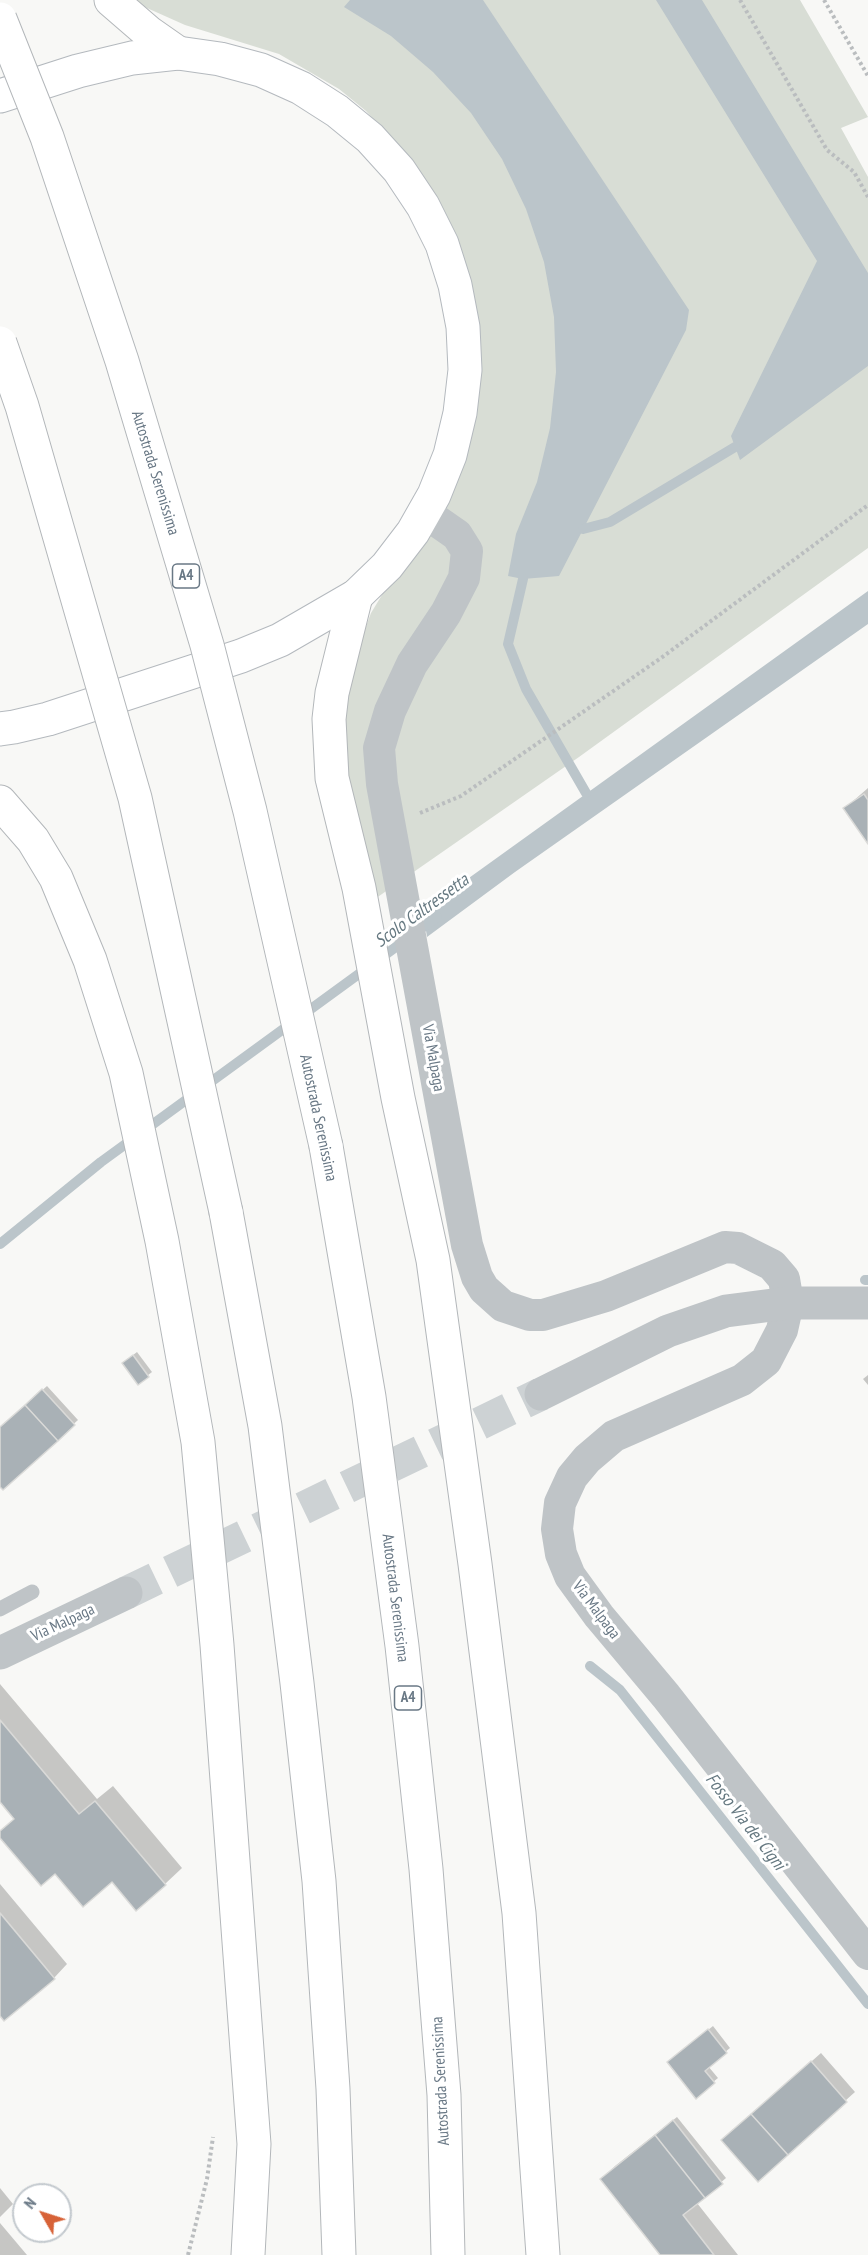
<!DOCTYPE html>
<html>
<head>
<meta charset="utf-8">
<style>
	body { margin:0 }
	#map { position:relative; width:868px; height:2255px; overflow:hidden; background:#f8f8f6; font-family:"PT Sans Narrow",sans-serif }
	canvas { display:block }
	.north { position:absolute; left:12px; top:2183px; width:60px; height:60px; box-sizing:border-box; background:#fff; border:2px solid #c3c9ce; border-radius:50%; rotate:309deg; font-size:16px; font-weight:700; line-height:24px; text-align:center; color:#697885 }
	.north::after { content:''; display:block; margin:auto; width:21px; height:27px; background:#d76237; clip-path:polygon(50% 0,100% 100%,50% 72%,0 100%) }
</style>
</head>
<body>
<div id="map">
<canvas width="868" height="2255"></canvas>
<div class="north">N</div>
</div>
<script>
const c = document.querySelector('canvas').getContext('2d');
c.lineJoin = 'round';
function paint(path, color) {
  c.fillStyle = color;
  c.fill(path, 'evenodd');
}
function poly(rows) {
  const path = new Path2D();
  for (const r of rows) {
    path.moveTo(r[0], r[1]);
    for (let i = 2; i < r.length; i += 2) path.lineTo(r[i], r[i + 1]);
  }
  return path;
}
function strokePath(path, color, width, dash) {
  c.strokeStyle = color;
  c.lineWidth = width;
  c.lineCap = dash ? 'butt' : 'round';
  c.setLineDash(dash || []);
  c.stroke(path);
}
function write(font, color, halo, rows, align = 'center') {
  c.font = font + ' "PT Sans Narrow",sans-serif';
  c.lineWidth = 6;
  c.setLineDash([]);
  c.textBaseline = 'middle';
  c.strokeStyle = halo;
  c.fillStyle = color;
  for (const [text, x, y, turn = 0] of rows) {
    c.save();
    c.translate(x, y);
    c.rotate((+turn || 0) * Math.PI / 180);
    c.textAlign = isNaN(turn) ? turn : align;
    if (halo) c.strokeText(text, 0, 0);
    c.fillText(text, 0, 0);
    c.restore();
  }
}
paint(poly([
	[129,0,800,0,868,117,841,128,868,177,868,548,579,757,359,910,337,780,347,677,371,613,443,495,472,395,413,163,366,111,339,89,279,54,185,25]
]), '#d8ddd5');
paint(poly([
	[350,0,483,0,689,310,686,330,559,576,523,579,508,576,516,534,537,482,550,428,556,372,554,317,544,262,526,209,502,159,471,113,433,72,391,36,344,7],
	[656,0,702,0,868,273,868,366,740,460,731,436,817,261],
	[868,591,868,624,515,872,427,937,423,911]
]), '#bbc5ca');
paint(poly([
	[868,788,868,842,845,808],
	[137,1352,152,1372,138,1383,128,1359],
	[868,1375,868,1385,863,1379],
	[47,1386,78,1420,3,1488,0,1485,0,1428],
	[0,1684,97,1799,113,1786,182,1868,165,1884,56,1872,0,1835,0,1833,15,1818,0,1800],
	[0,1884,67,1964,54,1978,0,2014],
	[713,2026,730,2048,708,2066,718,2078,696,2096,673,2058],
	[821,2053,855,2092,758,2179,732,2132],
	[677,2117,726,2178,697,2203,738,2255,662,2255,602,2179,615,2166],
	[0,2188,13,2204,0,2217],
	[0,2223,27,2255,0,2255]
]), '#0003');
strokePath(poly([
	[583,529,610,522,735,447],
	[523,579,508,644,526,689,586,793],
	[0,1244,101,1162,437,917],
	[865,1280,868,1280],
	[590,1666,620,1690,868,2004]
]), '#bbc5ca', 10);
const building = poly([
	[864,794,868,800,868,844,843,808,864,794],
	[133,1355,149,1377,138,1385,122,1363,133,1355],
	[42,1389,75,1425,58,1441,25,1405,42,1389],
	[25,1405,58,1441,3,1490,0,1487,0,1427,25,1405],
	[0,1720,79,1814,95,1801,166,1885,136,1911,112,1882,83,1907,55,1874,41,1886,0,1838,0,1831,14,1819,0,1802,0,1720],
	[0,1913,55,1979,4,2021,0,2016,0,1913],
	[708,2029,727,2053,705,2071,715,2083,696,2099,667,2062,708,2029],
	[811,2061,847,2102,788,2155,751,2114,811,2061],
	[751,2114,788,2155,758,2182,721,2140,751,2114],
	[673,2120,723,2184,705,2198,655,2135,673,2120],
	[655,2135,705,2198,683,2215,714,2255,660,2255,600,2179,655,2135]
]);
paint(building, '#a9b1b6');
strokePath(building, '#dadad8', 1.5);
strokePath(poly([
	[126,1593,541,1394]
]), '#cdd2d4', 33, [33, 16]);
const secondary = poly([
	[0,96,78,71,132,58,178,53,220,59,261,70,301,88,337,111,370,138,399,170,423,206,442,244,455,285,463,327,465,370,460,413,450,455,434,495,413,532,387,566,356,596,280,640,241,656,48,719,14,727,0,729]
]);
const motorway = poly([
	[111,0,148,32,178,53],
	[356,596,332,693,329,719,332,778,359,888,398,1098,433,1260,475,1564,519,1913,543,2255],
	[0,802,33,840,56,878,90,960,126,1073,162,1241,198,1442,217,1645,254,2144,248,2255],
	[326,1146,369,1397,402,1646,426,1869,444,2095,448,2255],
	[226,1212,265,1426,297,1683,319,1881,333,2089,339,2255]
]);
strokePath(secondary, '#b4b9be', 35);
strokePath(motorway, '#b3b7ba', 35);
strokePath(poly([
	[740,0,827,150,854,172,868,197],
	[824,0,868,76],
	[420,813,461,796,541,741,661,658,868,505],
	[188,2255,207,2179,213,2137]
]), '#babdbf', 4, [3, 3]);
strokePath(poly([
	[0,1609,32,1592]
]), '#bfc4c7', 15);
strokePath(poly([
	[424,512,457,535,467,551,464,578,446,613,412,664,390,711,379,748,382,784,467,1245,477,1277,484,1289,503,1306,530,1315,543,1315,606,1296,725,1247,738,1248,772,1265,784,1279,788,1303,782,1330,766,1361,742,1380,614,1436,587,1459,572,1477,560,1503,557,1529,561,1554,570,1576,599,1616,666,1696,868,1954]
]), '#bfc4c7', 32);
strokePath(poly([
	[541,1394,668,1331,726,1311,788,1303,868,1303],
	[0,1653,126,1593]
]), '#bfc4c7', 33);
strokePath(secondary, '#fff', 33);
strokePath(motorway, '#fff', 33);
const motorwayBridge = poly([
	[0,19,47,137,122,361,207,645,250,811,326,1146],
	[0,343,22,406,135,798,226,1212]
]);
strokePath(motorwayBridge, '#b3b7ba', 35, []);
strokePath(motorwayBridge, '#fff', 33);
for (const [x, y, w] of [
	[186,576,27],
	[408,1698,27]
]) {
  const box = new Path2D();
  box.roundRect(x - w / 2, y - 12, w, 24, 4.5);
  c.fillStyle = '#fff';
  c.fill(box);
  strokePath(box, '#697885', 1.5);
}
write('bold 15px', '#697885', null, [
	["A4",186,576],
	["A4",408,1698]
]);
write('16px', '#697885', '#fff', [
	["Autostrada Serenissima",155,473,73],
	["Via Malpaga",433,1058,80],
	["Autostrada Serenissima",318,1118,78],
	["Autostrada Serenissima",395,1598,83],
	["Via Malpaga",596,1610,53],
	["Via Malpaga",63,1623,-25],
	["Autostrada Serenissima",441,2081,-93]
]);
write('italic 18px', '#657880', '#fff', [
	["Scolo Caltressetta",422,911,-36],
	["Fosso Via dei Cigni",745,1822,52]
]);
</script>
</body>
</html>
